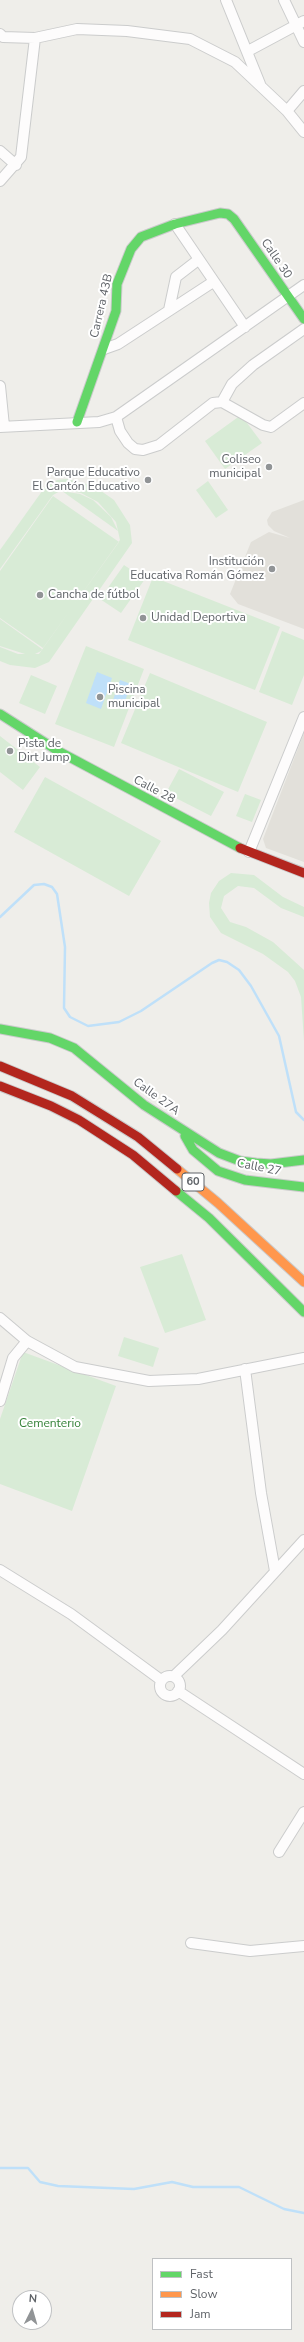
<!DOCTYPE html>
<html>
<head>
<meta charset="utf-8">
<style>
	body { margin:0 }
	#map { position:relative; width:304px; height:2342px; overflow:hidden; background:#efeeea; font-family:"Nunito Sans",sans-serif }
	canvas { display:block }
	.legend { position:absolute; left:152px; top:2258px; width:140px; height:72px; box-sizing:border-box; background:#fff; border:1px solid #bfc1c3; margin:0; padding:5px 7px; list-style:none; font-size:12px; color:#5f6368 }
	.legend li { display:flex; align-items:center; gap:8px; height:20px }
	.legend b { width:20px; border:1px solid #bfc1c3 }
	.north { position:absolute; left:12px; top:2290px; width:40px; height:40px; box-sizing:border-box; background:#fff; border:1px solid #bfc1c3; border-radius:50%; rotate:5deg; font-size:11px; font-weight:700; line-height:16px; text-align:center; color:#5f6368 }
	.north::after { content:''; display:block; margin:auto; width:14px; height:18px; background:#919496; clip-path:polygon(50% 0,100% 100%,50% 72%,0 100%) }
</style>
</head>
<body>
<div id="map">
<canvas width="304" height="2342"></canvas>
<ul class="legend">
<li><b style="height:5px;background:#63d668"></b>Fast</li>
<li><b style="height:5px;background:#ff974d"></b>Slow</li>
<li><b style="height:5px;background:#b3261e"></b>Jam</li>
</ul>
<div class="north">N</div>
</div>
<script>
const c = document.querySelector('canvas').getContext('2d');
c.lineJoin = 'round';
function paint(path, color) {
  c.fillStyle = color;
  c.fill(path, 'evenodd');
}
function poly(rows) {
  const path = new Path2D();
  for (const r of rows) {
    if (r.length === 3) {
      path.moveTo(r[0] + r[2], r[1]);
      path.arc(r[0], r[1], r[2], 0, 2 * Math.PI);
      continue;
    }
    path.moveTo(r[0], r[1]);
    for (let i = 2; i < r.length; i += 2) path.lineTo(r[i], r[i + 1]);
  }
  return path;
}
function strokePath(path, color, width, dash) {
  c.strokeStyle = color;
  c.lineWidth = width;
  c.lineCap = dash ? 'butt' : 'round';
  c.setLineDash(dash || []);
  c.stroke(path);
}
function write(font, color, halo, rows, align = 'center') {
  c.font = font + ' "Nunito Sans",sans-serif';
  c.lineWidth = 4;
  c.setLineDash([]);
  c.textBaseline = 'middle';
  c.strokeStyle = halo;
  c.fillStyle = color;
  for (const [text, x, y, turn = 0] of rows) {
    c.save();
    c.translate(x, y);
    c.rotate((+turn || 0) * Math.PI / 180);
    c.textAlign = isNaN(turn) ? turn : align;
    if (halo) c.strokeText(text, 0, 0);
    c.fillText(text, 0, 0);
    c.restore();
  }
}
paint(poly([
	[304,500,304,629,238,604,230,594,251,542,269,532,290,538,274,531,268,525,267,520,272,512],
	[304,733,304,862,266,848,263,839]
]), '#e2e0da');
paint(poly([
	[241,415,262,443,225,469,205,441],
	[67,479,94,486,114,500,130,525,132,543,49,662,35,668,10,665,0,661,0,647,18,654,39,654,120,540,116,522,98,502,81,493,62,490,53,495,0,569,0,550,45,487,57,480],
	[208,481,228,510,216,518,196,490],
	[62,491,80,494,93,500,111,517,118,531],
	[53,496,119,542,43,648,0,618,0,571],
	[124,565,145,579,121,613,100,599],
	[153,577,280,627,255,690,128,640],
	[0,619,42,649,41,651,35,654,25,654,0,646],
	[282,631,304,640,304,675,292,705,259,692],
	[86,646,144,669,114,747,55,724],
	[150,673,267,722,238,792,121,743],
	[31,675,57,686,45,714,19,703],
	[0,736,40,767,23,790,0,772],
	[179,769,224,792,211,816,166,793],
	[45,777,161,841,129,896,14,832],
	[245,794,261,800,252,822,236,816],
	[231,873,254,875,283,897,304,907,304,917,281,908,254,888,238,886,224,896,221,908,230,922,246,927,273,942,304,970,304,1041,301,997,295,981,288,972,263,954,221,933,210,917,209,903,211,893,219,881],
	[182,1254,206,1320,165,1333,140,1267],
	[124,1337,159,1348,153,1367,118,1356],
	[23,1352,116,1386,72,1511,0,1484,0,1419]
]), '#d8ebd6');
paint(poly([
	[97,672,112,678,101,709,86,703],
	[120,680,131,684,124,704,113,700]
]), '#bfe0f9');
strokePath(poly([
	[0,917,34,885,44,884,52,887,57,894,65,947,64,1008,70,1017,88,1026,119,1022,141,1011,212,963,219,960,227,962,239,970,251,986,279,1036,296,1112,304,1120],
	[0,2168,28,2168,40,2182,58,2186,134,2189,172,2182,193,2187,239,2187,284,2209,304,2213]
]), '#bfe0f9', 2.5);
const street = poly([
	[226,0,260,84],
	[284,0,304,42],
	[0,34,3,37,35,38,77,29,127,31,190,39,235,62,287,111,304,132],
	[248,51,304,21],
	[287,111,304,91],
	[0,151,16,165],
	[0,181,21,157,35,38],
	[175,224,245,327],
	[169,310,176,277,198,260],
	[104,349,118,344,213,282],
	[0,386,4,426],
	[222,402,232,384,253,365,304,329],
	[116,417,120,431,128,443,135,449,143,450,159,445,213,403,222,402,263,425,271,427,304,403],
	[0,427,99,422,116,417,304,285],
	[249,852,304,717],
	[0,1318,27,1341,75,1367,149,1381,198,1379,304,1358],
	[245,1369,261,1493,275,1571],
	[0,1401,13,1358,27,1341],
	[0,1570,71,1614,161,1680],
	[170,1686,10],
	[174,1676,222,1630,304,1540],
	[178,1691,304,1774],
	[279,1852,304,1812],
	[191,1943,250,1951,304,1946]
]);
const fast = poly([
	[77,422,116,311,117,284,131,249,141,237,175,224,220,213,228,214,234,219,304,319],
	[0,714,58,751,240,848],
	[0,1029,50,1038,74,1048,144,1105,219,1153,240,1161,256,1163,271,1164,304,1160],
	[185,1136,193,1150,218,1171,245,1180,304,1187],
	[176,1191,209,1218,304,1312]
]);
const slow = poly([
	[177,1169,218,1203,304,1282]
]);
const jam = poly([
	[240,848,304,873],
	[0,1066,72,1096,138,1137,177,1169],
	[0,1086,51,1106,79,1120,133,1155,176,1191]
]);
strokePath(street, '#cbcccc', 12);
strokePath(fast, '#cacacb', 11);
strokePath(slow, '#cacacb', 11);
strokePath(jam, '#cacacb', 11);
strokePath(street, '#fdfcfc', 10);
strokePath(fast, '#63d668', 9);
strokePath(slow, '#ff974d', 9);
strokePath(jam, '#b3261e', 9);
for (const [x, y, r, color] of [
	[269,467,4,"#919496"],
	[148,480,4,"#919496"],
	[272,569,4,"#919496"],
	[40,595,4,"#919496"],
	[143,618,4,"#919496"],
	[100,697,4,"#919496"],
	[10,751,4,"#919496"]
]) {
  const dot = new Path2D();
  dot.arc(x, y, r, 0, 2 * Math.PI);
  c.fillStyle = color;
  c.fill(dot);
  strokePath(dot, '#fff', 1.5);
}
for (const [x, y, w] of [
	[193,1182,22]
]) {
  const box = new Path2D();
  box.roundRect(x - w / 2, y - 9, w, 18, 3);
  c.fillStyle = '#fff';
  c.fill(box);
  strokePath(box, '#5f6368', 1);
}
write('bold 11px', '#5f6368', null, [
	["60",193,1182]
]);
write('12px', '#5f6368', '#fff', [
	["Calle 30",276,259,56],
	["Carrera 43B",102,306,-77],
	["Calle 28",154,790,28],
	["Calle 27A",156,1097,36],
	["Calle 27",259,1168,11]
]);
write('12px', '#5f6368', '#fff', [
	["Coliseo",261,460,"right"],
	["municipal",261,474,"right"],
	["Parque Educativo",140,473,"right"],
	["El Cantón Educativo",140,487,"right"],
	["Institución",264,562,"right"],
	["Educativa Román Gómez",264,576,"right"],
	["Cancha de fútbol",48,595],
	["Unidad Deportiva",151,618],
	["Piscina",108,690],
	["municipal",108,704],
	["Pista de",18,744],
	["Dirt Jump",18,758]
], 'left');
write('12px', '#348238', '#fff', [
	["Cementerio",50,1424]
]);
</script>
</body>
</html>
